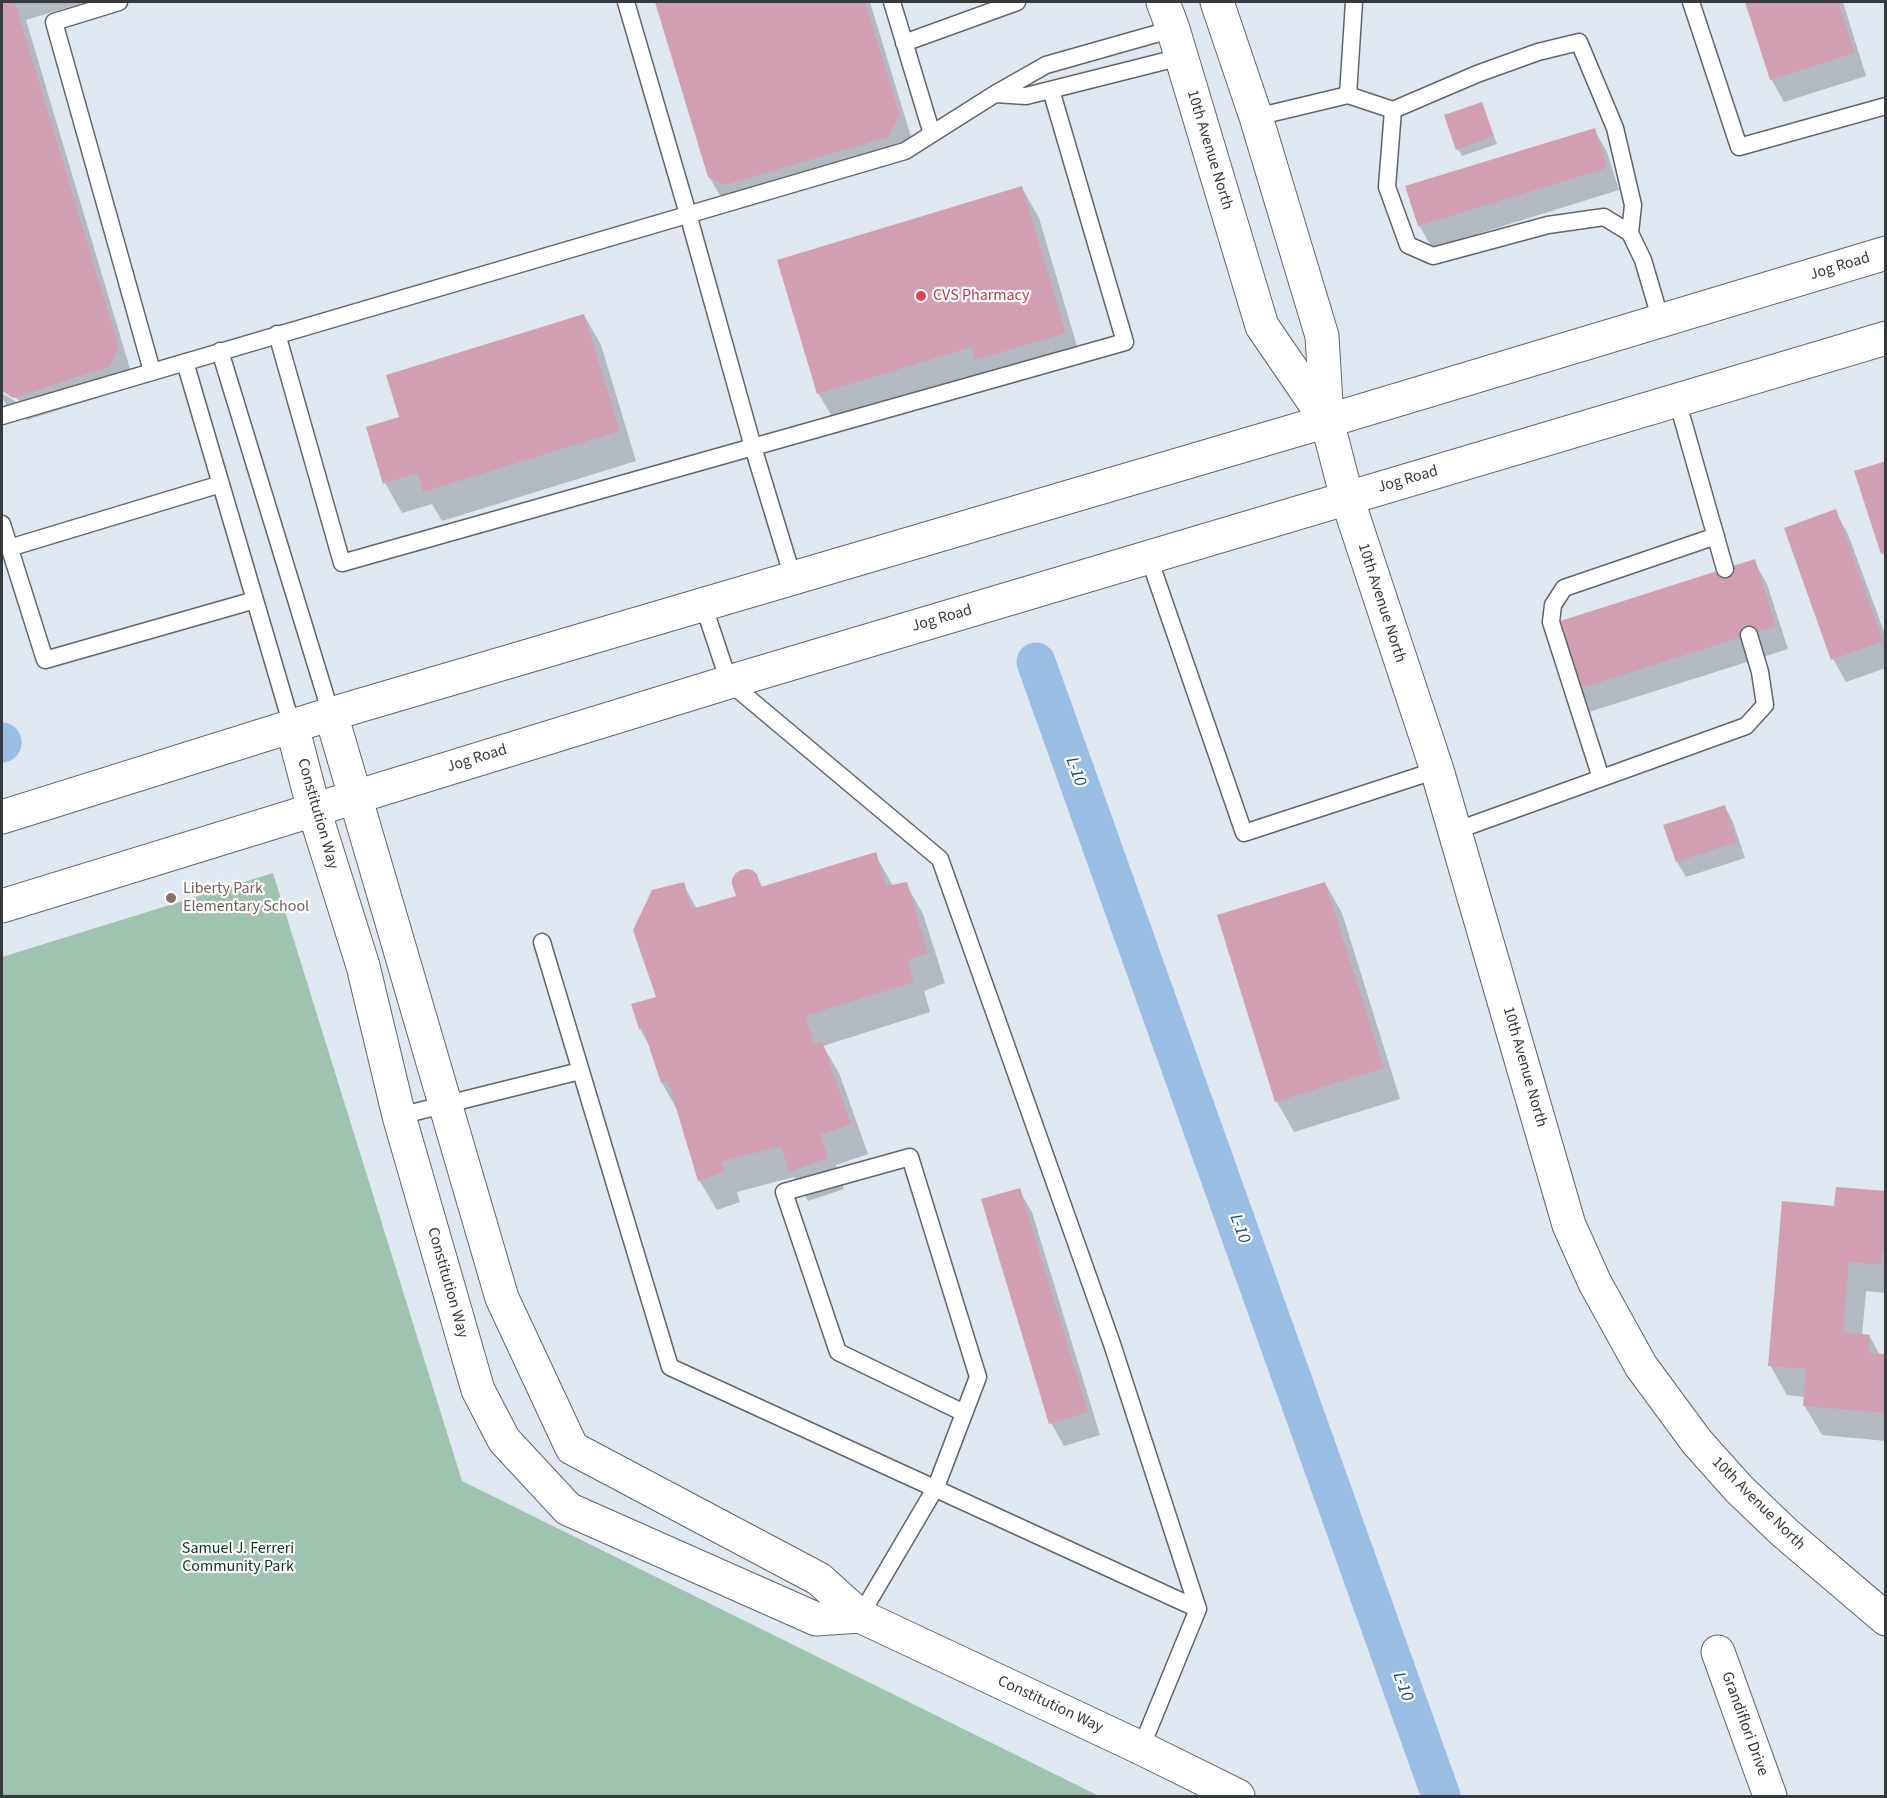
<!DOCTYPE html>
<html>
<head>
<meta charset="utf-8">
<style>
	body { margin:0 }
	#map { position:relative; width:1887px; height:1798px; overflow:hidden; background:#dfe8f0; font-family:"Source Sans 3",sans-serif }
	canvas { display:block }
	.frame { position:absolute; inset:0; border:3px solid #363a3d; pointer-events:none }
</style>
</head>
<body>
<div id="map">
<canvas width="1887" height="1798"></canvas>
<div class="frame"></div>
</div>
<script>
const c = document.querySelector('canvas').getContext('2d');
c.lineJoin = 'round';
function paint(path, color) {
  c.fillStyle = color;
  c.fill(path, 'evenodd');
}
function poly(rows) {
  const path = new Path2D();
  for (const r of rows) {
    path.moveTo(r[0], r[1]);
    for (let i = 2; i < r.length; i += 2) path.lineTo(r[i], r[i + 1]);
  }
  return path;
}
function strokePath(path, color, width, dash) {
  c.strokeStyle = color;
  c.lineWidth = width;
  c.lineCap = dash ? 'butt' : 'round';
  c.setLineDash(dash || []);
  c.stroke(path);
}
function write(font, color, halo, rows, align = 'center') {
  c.font = font + ' "Source Sans 3",sans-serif';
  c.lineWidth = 4.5;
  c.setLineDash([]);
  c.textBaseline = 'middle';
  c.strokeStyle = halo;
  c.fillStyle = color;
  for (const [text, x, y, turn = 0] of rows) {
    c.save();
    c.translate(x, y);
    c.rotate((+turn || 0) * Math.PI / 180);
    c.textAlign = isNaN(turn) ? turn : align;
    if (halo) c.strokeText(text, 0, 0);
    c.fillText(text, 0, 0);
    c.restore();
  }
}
paint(poly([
	[273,873,462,1481,1099,1796,2,1796,2,957]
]), '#9ec4af');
paint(poly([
	[2,2,86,2,26,20,131,372,122,390,27,420,8,408,2,397,2,393,18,403,20,401,2,389],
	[657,2,870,2,912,140,901,159,723,200,709,177],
	[1747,2,1843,2,1866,76,1784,102,1771,79],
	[1481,104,1497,144,1462,156,1458,149],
	[1594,129,1607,152,1619,190,1432,248,1419,225],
	[1022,188,1039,218,1082,363,994,389,987,377,836,423,818,393],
	[584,315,601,345,636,461,442,521,432,504,402,513,385,483,401,418],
	[1835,511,1848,534,1886,637,1886,668,1846,682,1833,659],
	[1754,561,1767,584,1788,649,1589,712,1576,690],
	[1725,807,1733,822,1745,858,1686,877,1677,862,1665,826],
	[875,854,893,886,906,884,923,914,945,983,924,991,930,1012,823,1046,839,1073,868,1154,836,1165,844,1189,808,1201,794,1177,737,1192,740,1202,717,1210,699,1180,679,1113,662,1083,651,1048,640,1029,658,998,683,884,697,909,738,897,756,875,763,888],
	[1325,883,1342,913,1400,1099,1294,1132,1277,1102,1219,916],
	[1019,1190,1032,1212,1100,1435,1064,1446,1051,1423],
	[1886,1193,1886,1293,1866,1291,1862,1336,1870,1337,1880,1355,1886,1356,1886,1441,1822,1435,1804,1405,1805,1397,1787,1395,1770,1365,1835,1207]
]), '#0003');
strokePath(poly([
	[1036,662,1441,1796],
	[2,742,2,743]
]), '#9abee3', 39);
paint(poly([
	[2,2,15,2,119,348,109,367,13,398,2,391],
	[655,2,865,2,900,116,888,137,725,185,708,177],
	[1745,2,1838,2,1855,53,1770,80],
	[1482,102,1494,136,1456,150,1444,115],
	[1595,128,1607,168,1418,226,1405,186],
	[1022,186,1066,333,975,360,972,347,817,394,777,260],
	[584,314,620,431,423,492,418,473,383,484,366,427,399,417,386,375],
	[1886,461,1886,553,1881,554,1854,471],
	[1836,509,1883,641,1831,660,1784,528],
	[1755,559,1776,626,1575,690,1554,623],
	[1725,805,1737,842,1676,862,1663,825],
	[876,852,886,886,907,882,928,953,908,960,914,982,805,1016,814,1044,822,1041,851,1124,820,1135,828,1158,789,1172,781,1146,721,1162,724,1172,698,1181,668,1081,661,1083,643,1028,639,1029,631,1004,656,997,633,930,652,890,684,882,692,909,736,896,732,884,732,879,736,873,741,870,747,869,752,870,757,874,761,887],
	[1325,882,1384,1068,1275,1102,1217,915],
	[1836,1187,1886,1191,1886,1253,1882,1252,1881,1265,1849,1262,1843,1332,1870,1335,1869,1353,1886,1354,1886,1413,1803,1406,1806,1369,1768,1366,1782,1201,1834,1206],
	[1020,1188,1088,1412,1049,1424,981,1199]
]), '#d19eb2');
const lane = poly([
	[119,2,54,22,152,371],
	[626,2,688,214,753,447,1125,342,1051,90],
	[892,2,932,134],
	[1691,2,1739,147,1886,106],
	[904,43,1017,2],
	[995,94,1026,96,1181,57],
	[1348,95,1354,2],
	[1256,117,1348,95,1393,110],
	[1630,233,1633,205,1615,128,1579,42,1538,52,1477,74,1393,110,1387,187,1408,245,1433,256,1548,225,1604,217,1630,233,1643,260,1661,321],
	[277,334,342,563,753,447,793,578],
	[220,351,331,714],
	[185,362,292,726],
	[1677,400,1725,569],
	[2,416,905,151,995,94,1046,65,1173,29],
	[2,524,45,660,255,600],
	[9,548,221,484],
	[1149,558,1244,833,1437,770],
	[703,604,729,682,940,859,1112,1344,1198,1609],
	[1601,778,1551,622,1553,605,1564,588,1716,536],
	[1455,831,1746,726,1765,705,1760,672,1749,635],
	[542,942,670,1367,1198,1609,1141,1748],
	[399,1116,580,1071],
	[860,1616,936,1487,978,1377,910,1157,784,1192,838,1352,964,1413]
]);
const street = poly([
	[331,714,502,1298,572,1448,819,1579,860,1616,1141,1748,1238,1796],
	[292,726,314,810,363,966,399,1116,478,1390,504,1440,568,1509,816,1619,860,1616],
	[1718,1652,1770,1796]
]);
const secondary = poly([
	[1163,2,1173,29,1262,326,1327,421],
	[1217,2,1256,117,1322,336,1327,421,1347,498,1437,770,1569,1225,1595,1283,1641,1366,1697,1442,1739,1489,1785,1533,1886,1619],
	[2,817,331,714,1327,421,1886,253],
	[2,906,729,682,1886,338]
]);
strokePath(lane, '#5e666c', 19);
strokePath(street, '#5e666c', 35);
strokePath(secondary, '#5e666c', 35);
strokePath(lane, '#fff', 16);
strokePath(street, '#fff', 33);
strokePath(secondary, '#fff', 33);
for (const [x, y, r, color] of [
	[921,296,6,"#e0444e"],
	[171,898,6,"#8d6e63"]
]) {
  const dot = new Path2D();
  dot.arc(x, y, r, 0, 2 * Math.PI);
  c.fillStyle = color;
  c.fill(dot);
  strokePath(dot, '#fff', 2);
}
write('16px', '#363a3d', '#fff', [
	["10th Avenue North",1209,150,73],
	["Jog Road",1840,267,-17],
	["Jog Road",1408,480,-16],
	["10th Avenue North",1381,603,72],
	["Jog Road",942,619,-16],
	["Jog Road",477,759,-17],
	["Constitution Way",317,814,74],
	["10th Avenue North",1524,1067,74],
	["Constitution Way",447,1283,74],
	["10th Avenue North",1758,1504,45],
	["Constitution Way",1050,1705,25],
	["Grandiflori Drive",1744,1724,70]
]);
write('16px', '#be3a42', '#fff', [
	["CVS Pharmacy",933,296]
], 'left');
write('16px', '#785e54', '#fff', [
	["Liberty Park",183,889],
	["Elementary School",183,907]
], 'left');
write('16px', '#073321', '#fff', [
	["Samuel J. Ferreri",238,1549],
	["Community Park",238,1567]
]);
write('italic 18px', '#174c7b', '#fff', [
	["L-10",1075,772,70],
	["L-10",1239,1229,70],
	["L-10",1402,1687,70]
]);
</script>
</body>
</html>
